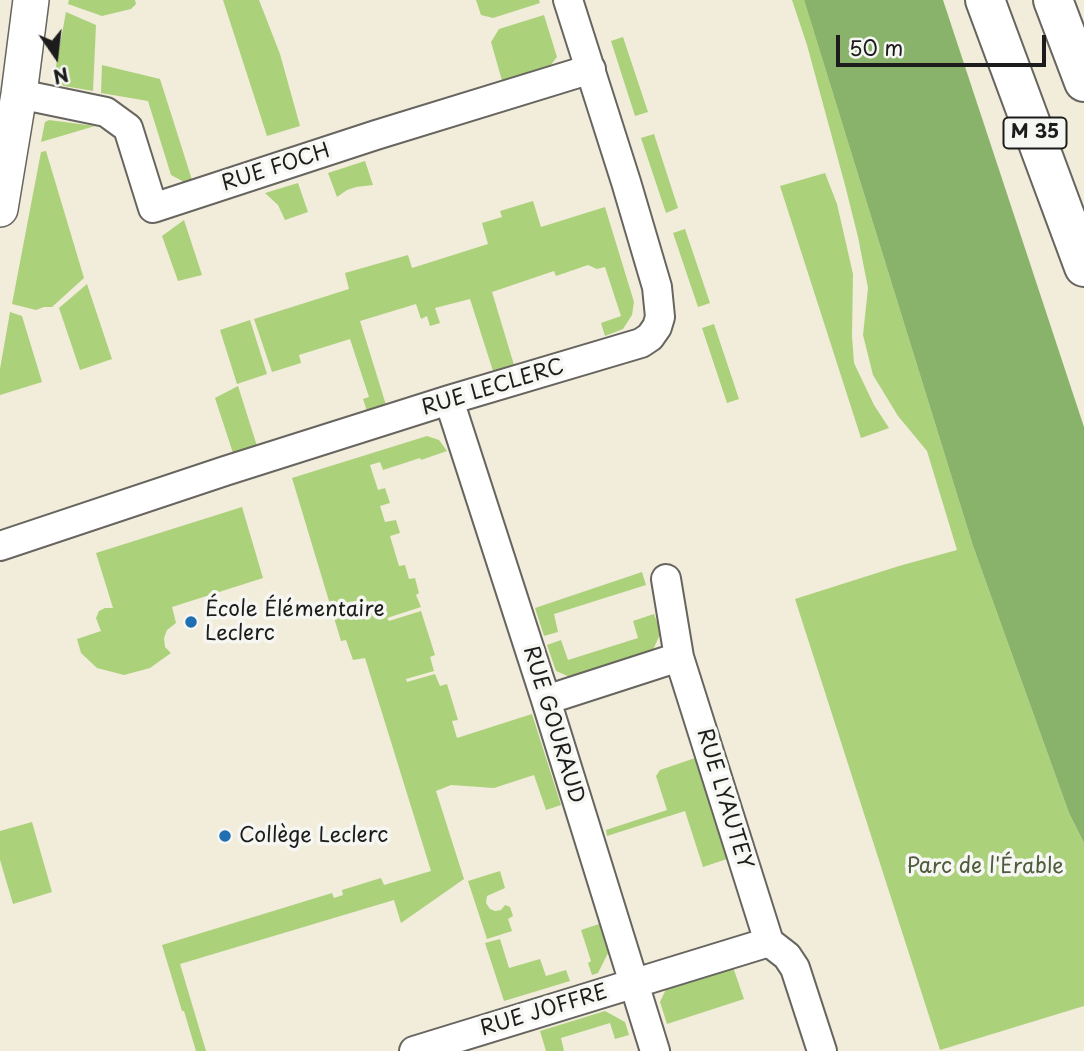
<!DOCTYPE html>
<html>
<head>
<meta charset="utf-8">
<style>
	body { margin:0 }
	#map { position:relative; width:1084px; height:1051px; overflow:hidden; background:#f2ecdb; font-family:"Playpen Sans",sans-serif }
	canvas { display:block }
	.north { position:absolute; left:21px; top:21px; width:70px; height:70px; -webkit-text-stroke:5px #f6f6f2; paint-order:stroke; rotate:166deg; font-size:19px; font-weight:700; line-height:28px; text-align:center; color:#1c1c1c }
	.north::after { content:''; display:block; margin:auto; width:24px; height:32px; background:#1c1c1c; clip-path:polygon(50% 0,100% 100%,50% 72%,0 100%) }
	.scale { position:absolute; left:836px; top:35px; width:210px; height:32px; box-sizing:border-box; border:4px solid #1c1c1c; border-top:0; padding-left:9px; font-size:21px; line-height:24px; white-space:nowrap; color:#1c1c1c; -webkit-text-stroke:5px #f6f6f2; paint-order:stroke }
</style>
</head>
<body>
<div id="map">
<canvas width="1084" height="1051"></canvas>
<div class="north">N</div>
<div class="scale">50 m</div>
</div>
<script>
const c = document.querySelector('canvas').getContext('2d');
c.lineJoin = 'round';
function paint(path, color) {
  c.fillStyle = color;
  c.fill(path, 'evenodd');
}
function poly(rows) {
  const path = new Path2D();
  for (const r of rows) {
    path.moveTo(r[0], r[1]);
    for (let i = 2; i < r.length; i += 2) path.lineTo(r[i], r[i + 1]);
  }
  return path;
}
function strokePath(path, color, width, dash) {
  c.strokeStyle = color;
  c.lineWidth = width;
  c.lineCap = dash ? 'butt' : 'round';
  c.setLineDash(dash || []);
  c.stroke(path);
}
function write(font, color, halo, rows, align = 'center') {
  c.font = font + ' "Playpen Sans",sans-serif';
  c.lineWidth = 7;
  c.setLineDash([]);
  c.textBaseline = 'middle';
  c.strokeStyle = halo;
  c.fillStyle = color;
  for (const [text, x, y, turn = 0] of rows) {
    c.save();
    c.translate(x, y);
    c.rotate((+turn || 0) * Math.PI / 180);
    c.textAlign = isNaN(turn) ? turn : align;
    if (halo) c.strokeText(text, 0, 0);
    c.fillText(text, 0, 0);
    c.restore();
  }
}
paint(poly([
	[69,0,135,0,136,4,131,9,102,16,68,4],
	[223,0,259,0,280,54,300,126,267,136],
	[476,0,539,0,540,3,493,18,481,15],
	[792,0,804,0,973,546,1069,813,1084,843,1084,1006,940,1050,795,599,899,566,957,550,927,451,898,416,873,375,863,335,868,288,858,237,845,185,807,45],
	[66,12,96,25,93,91,64,86,54,77],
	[544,15,557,57,546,71,503,84,491,42,499,29],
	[623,37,648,112,635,116,611,41],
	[102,65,160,79,193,183,188,184,171,175,148,101,101,93],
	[49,120,95,126,41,142,45,122],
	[654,134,678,208,666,213,641,138],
	[46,151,84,278,52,307,44,307,36,310,12,304,41,152],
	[365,161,373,185,356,187,347,190,337,197,328,173],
	[825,173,837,204,853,274,852,336,854,363,874,405,889,428,861,438,780,186],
	[298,183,308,212,285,220,278,205,265,193],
	[533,201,541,227,605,207,634,302,632,315,623,329,605,336,601,323,621,316,605,267,597,269,588,265,556,276,554,271,492,292,514,365,493,371,470,299,435,308,440,323,430,326,427,316,421,319,416,304,360,321,386,405,367,411,363,399,369,397,350,339,299,355,301,363,272,372,254,319,349,289,345,273,408,255,412,268,488,244,482,223,502,217,500,211],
	[184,220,202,275,178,281,162,236],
	[685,229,710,303,698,307,673,233],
	[87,284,112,359,80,370,59,308],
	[10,312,22,316,42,382,0,395,0,369],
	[250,320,267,374,237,384,220,330],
	[714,324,739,399,727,403,702,328],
	[238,386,257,446,233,453,215,398],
	[427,436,439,440,447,451,421,460,420,458,383,470,380,462,370,465,378,490,385,488,390,503,380,506,385,522,396,520,400,533,390,536,399,566,405,565,409,579,415,578,419,593,416,595,421,607,387,618,389,621,421,611,435,655,430,657,434,671,406,679,407,682,435,674,440,686,447,684,458,720,452,721,457,738,532,714,561,805,546,810,534,775,494,788,451,785,436,791,464,879,401,923,394,900,180,964,206,1051,196,1051,184,1011,182,1011,162,945,332,893,334,898,343,895,342,890,381,878,384,885,431,871,365,658,353,660,346,640,341,641,292,478],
	[242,507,263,578,172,607,176,623,167,630,164,638,165,647,171,653,150,668,124,675,97,668,81,653,77,639,101,631,96,618,99,611,105,608,113,608,96,553],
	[642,572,646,585,554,614,558,632,544,636,535,608],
	[654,614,661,632,653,650,570,677,556,671,547,645,561,640,568,660,638,638,633,621],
	[698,757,730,858,703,867,685,811,607,836,606,830,667,810,656,776,660,770],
	[32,822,52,892,13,904,0,860,0,831],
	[500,871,505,888,487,896,486,903,490,909,495,911,501,910,505,905,510,907,513,916,508,919,512,931,487,939,468,881],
	[599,924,608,953,598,973,592,975,588,963,591,961,581,930],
	[500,939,509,968,540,959,546,976,566,970,570,981,504,1001,485,943],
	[733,967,744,999,667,1024,660,1002,667,987],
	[605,1011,625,1022,629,1035,615,1039,610,1023,561,1038,564,1051,546,1051,540,1031]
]), '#acd17b');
paint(poly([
	[804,0,943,0,1084,427,1084,843,1069,813,973,546]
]), '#89b36b');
const minor = poly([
	[19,94,106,112,128,128,153,208,376,135,591,69],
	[449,400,546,700,655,1051],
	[0,546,225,471,449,400,641,343,650,337,657,327,660,317,657,287,626,182,568,0],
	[666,579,679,657],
	[769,942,787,956,795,968,822,1051],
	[414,1051,769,942,679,657,546,700]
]);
const tertiary = poly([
	[0,209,19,94,31,0]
]);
const trunk = poly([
	[985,0,1084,267],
	[1053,0,1084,82]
]);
strokePath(minor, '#67655f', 32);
strokePath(tertiary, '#67655f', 38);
strokePath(trunk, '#67655f', 42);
strokePath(minor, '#fff', 28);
strokePath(tertiary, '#fff', 35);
strokePath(trunk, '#fff', 38);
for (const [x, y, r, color] of [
	[191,622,7,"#1f6fb2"],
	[225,836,7,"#1f6fb2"]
]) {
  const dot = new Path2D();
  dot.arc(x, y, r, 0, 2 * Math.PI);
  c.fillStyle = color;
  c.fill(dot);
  strokePath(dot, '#f6f6f2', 2.5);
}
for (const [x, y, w] of [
	[1035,133,63]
]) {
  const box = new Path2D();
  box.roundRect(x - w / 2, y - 15.5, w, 31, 5);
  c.fillStyle = '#f6f6f2';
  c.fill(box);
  strokePath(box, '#1c1c1c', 2);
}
write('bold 19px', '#1c1c1c', null, [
	["M 35",1035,133]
]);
write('21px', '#1c1c1c', '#f6f6f2', [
	["RUE FOCH",276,168,-18],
	["RUE LECLERC",493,388,-17],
	["RUE GOURAUD",553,725,73],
	["RUE LYAUTEY",724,799,73],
	["RUE JOFFRE",544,1011,-17]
]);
write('21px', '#1c1c1c', '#f6f6f2', [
	["École Élémentaire",205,610],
	["Leclerc",205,634],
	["Collège Leclerc",239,836]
], 'left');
write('21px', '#4e5b3d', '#f6f6f2', [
	["Parc de l'Érable",985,867]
]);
</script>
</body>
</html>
